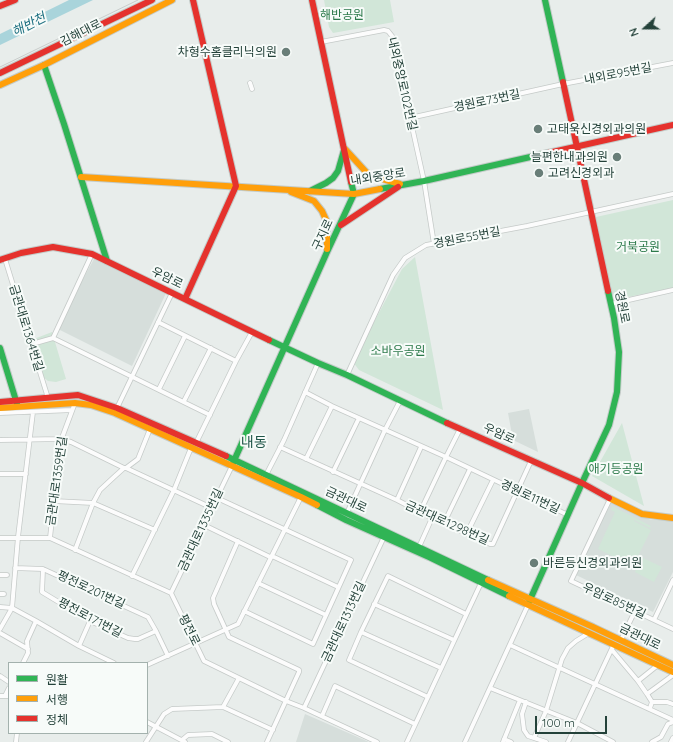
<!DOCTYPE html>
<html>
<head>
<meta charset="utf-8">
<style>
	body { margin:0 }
	#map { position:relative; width:673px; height:742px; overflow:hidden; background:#e8edeb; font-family:Quicksand,"Noto Sans KR",sans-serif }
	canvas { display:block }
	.legend { position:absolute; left:8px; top:662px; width:140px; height:72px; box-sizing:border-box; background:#f7fbf9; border:1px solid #a3b1ad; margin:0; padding:5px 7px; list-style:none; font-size:12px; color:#24423a }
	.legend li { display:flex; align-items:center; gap:8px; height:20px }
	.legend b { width:20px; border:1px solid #a3b1ad }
	.north { position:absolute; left:625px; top:8px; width:40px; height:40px; -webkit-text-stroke:3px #f7fbf9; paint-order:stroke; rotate:249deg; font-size:11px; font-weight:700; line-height:16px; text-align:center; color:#24423a }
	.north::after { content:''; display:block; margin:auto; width:14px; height:18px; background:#24423a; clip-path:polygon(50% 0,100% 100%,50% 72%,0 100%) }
	.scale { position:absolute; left:535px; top:716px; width:72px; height:18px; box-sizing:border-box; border:2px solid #24423a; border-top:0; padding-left:5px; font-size:12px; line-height:14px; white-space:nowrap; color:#24423a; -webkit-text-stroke:3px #f7fbf9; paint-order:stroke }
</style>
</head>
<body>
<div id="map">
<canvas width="673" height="742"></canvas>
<ul class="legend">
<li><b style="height:5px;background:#30b455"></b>원활</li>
<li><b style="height:5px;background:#ff9f0a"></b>서행</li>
<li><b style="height:5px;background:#e5322d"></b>정체</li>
</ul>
<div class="north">N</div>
<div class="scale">100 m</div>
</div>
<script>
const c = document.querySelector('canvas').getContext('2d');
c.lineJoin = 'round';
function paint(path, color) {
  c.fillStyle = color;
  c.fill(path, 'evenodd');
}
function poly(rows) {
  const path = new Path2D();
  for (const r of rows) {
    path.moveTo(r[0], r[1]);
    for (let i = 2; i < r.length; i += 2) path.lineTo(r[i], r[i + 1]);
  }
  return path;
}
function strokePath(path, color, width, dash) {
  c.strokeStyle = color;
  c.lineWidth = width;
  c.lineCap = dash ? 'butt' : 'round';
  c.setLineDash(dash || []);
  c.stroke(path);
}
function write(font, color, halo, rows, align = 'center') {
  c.font = font + ' Quicksand,"Noto Sans KR",sans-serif';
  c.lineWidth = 4;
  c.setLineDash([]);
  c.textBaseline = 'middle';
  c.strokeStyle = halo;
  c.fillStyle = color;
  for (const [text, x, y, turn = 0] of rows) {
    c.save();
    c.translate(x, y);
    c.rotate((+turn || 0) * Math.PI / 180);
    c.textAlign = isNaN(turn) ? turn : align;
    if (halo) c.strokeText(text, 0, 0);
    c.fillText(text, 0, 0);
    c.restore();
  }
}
paint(poly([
	[94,259,167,291,132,366,56,328],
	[529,409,538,452,513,440,508,413],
	[611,503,651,520,673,520,673,572,653,612,576,575],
	[305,714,369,742,296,742]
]), '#d6dedb');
paint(poly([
	[324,0,390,0,394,22,333,33,329,27],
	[673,200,673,288,613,300,596,217],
	[415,257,443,410,359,370,353,362,402,269],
	[52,332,66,379,56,382,48,381,42,376,34,339],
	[622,423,644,506,592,476],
	[612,506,651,526,650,528,634,520,634,521,651,530,633,566,598,549,615,512,611,510],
	[641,557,662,567,654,582,635,572]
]), '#d1e6d8');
paint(poly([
	[69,0,93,0,0,45,0,34]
]), '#a9d4db');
const street = poly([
	[321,42,384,30,388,31,392,36,424,181,434,244],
	[250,83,252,89],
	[410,118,563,84,673,63],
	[5,259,48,398],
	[611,304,673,290],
	[158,322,236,361],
	[53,338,92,254],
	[32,344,53,338,210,415],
	[347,375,393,275,405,258,426,245,527,226,673,194],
	[159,389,185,336],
	[305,392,332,406,446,457,568,515],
	[184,401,211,348],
	[117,408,172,293],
	[0,413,72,410],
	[0,440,61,439,71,442,124,468],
	[196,443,236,361,252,332],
	[280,447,397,500,432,518,490,544,493,544,531,461],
	[306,459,332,406],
	[126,468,212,508],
	[333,472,359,418],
	[0,474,26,474],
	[266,475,284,440,318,363],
	[217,498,351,560,313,644,244,611],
	[610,499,571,581,673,629],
	[397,500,421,447],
	[54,501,93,503,155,530],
	[420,512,446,457,460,429],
	[347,513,385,430,400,401],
	[444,523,470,469],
	[204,525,270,557],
	[467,533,493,480],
	[0,538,50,538,171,593,204,661,286,701,304,708,377,742],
	[50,538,60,443,75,403],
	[238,541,213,598,214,604,229,637,297,669,299,670,299,672,267,742],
	[419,547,432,518],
	[75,550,93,503,100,490,114,477,124,468,126,468,138,459,150,429],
	[272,556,338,587],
	[15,568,43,569,148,617,156,631,168,656],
	[43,569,42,592,90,621,128,638,135,639,138,639,156,631],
	[0,575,7,575],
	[132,576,174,490,191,448],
	[258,583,326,615],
	[171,593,232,466],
	[0,594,4,594],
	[374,604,454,640],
	[0,607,12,608,36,621,79,646,114,663],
	[654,620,673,580],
	[0,629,12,608,18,537,33,412],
	[361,632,441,668],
	[0,633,28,649],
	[621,640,635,611],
	[510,645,673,720],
	[79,646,90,621],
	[612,650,638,681,647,694,652,702,650,708],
	[23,663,28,653,27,641,36,621],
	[147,665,238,624,301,497],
	[0,676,9,682],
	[638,681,658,665],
	[490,688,577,723,613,742],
	[647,694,673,675],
	[0,696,9,696],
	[5,696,9,688],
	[428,697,349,660,361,632,388,576,466,614],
	[526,702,522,714,524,730,528,736,546,742],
	[652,702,667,702,673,704],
	[223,707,239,678],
	[304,708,384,537],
	[322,716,335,686,415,724],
	[147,722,185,742],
	[534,738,546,711,562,659,568,648,576,641,589,633],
	[504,739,511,742],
	[182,740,188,735,212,734,228,742],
	[16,742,17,733],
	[146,742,164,714,172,709,223,707,273,730],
	[407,742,481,583],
	[465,742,528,605],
	[503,742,520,700],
	[568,742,614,644],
	[652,742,661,737,668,724,673,722],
	[671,742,673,738]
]);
const fast = poly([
	[545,0,563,82],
	[44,65,64,124,107,261],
	[380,189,424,181,548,153],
	[310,191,326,183,333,178,338,171,344,150],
	[269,340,318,363,347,375,447,423],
	[0,348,17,404],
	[226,456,488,580],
	[233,463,327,252,354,194,351,182],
	[317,505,346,520,429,557,509,596],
	[529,602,582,483,609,425,617,392,619,352,614,318,608,291]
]);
const slow = poly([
	[0,85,44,65,172,0],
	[345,149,366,172,372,176,400,184],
	[81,177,354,194,380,189],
	[291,192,314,201,322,211,327,222,327,249],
	[0,408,75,403,91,405,115,413,301,497,317,505],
	[609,498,642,514,673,518],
	[488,580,593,627,673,665],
	[509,596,673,672]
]);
const jam = poly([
	[312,0,351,182],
	[0,6,15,0],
	[0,73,152,0],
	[563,82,608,291],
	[548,153,673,125],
	[341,225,398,187],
	[0,260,21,253,53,247,92,254,269,340],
	[185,299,236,186,193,0],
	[0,402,78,395,117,408,226,456],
	[447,423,582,483,609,498]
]);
strokePath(street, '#c5cac8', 5.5);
strokePath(fast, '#c3cbc8', 8);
strokePath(slow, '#c3cbc8', 8);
strokePath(jam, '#c3cbc8', 8);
strokePath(street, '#fcfcfc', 4);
strokePath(fast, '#30b455', 6);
strokePath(slow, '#ff9f0a', 6);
strokePath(jam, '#e5322d', 6);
strokePath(poly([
	[0,67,138,0]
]), '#c9cdcc', 1);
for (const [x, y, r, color] of [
	[286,52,5,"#697e78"],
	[538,129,5,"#697e78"],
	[617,157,5,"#697e78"],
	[539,173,5,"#697e78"],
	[534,563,5,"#697e78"]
]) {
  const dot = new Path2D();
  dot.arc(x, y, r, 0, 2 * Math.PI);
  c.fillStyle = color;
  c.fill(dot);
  strokePath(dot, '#f7fbf9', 1.5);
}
write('12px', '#2d7a4b', '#f7fbf9', [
	["해반공원",342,15],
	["거북공원",638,247],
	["소바우공원",398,351],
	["애기등공원",616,469]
]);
write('12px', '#24423a', '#f7fbf9', [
	["김해대로",81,33,-27],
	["내외로95번길",618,74,-11],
	["내외중앙로102번길",402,84,77],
	["경원로73번길",487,101,-12],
	["내외중앙로",378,177,-9],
	["구지로",323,235,-65],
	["경원로55번길",467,238,-11],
	["우암로",167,278,26],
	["경원로",622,307,79],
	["금관대로1364번길",26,328,73],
	["우암로",499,434,24],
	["금관대로1359번길",57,481,-82],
	["경원로11번길",530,497,25],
	["금관대로",346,500,25],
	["금관대로1298번길",447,523,24],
	["금관대로1335번길",201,530,-65],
	["평전로201번길",91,590,25],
	["우암로85번길",614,601,25],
	["평전로171번길",90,618,28],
	["금관대로1313번길",344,622,-65],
	["평전로",189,630,64],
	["금관대로",640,637,26]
]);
write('12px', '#24423a', '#f7fbf9', [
	["차형수홈클리닉의원",277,52,"right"],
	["고태욱신경외과의원",547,129],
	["늘편한내과의원",608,157,"right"],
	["고려신경외과",548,173],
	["바른등신경외과의원",543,563]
], 'left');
write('italic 13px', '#1c6f80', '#f7fbf9', [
	["해반천",29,25,-27]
]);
write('14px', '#1f5548', '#f7fbf9', [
	["내동",254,443]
]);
</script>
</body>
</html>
